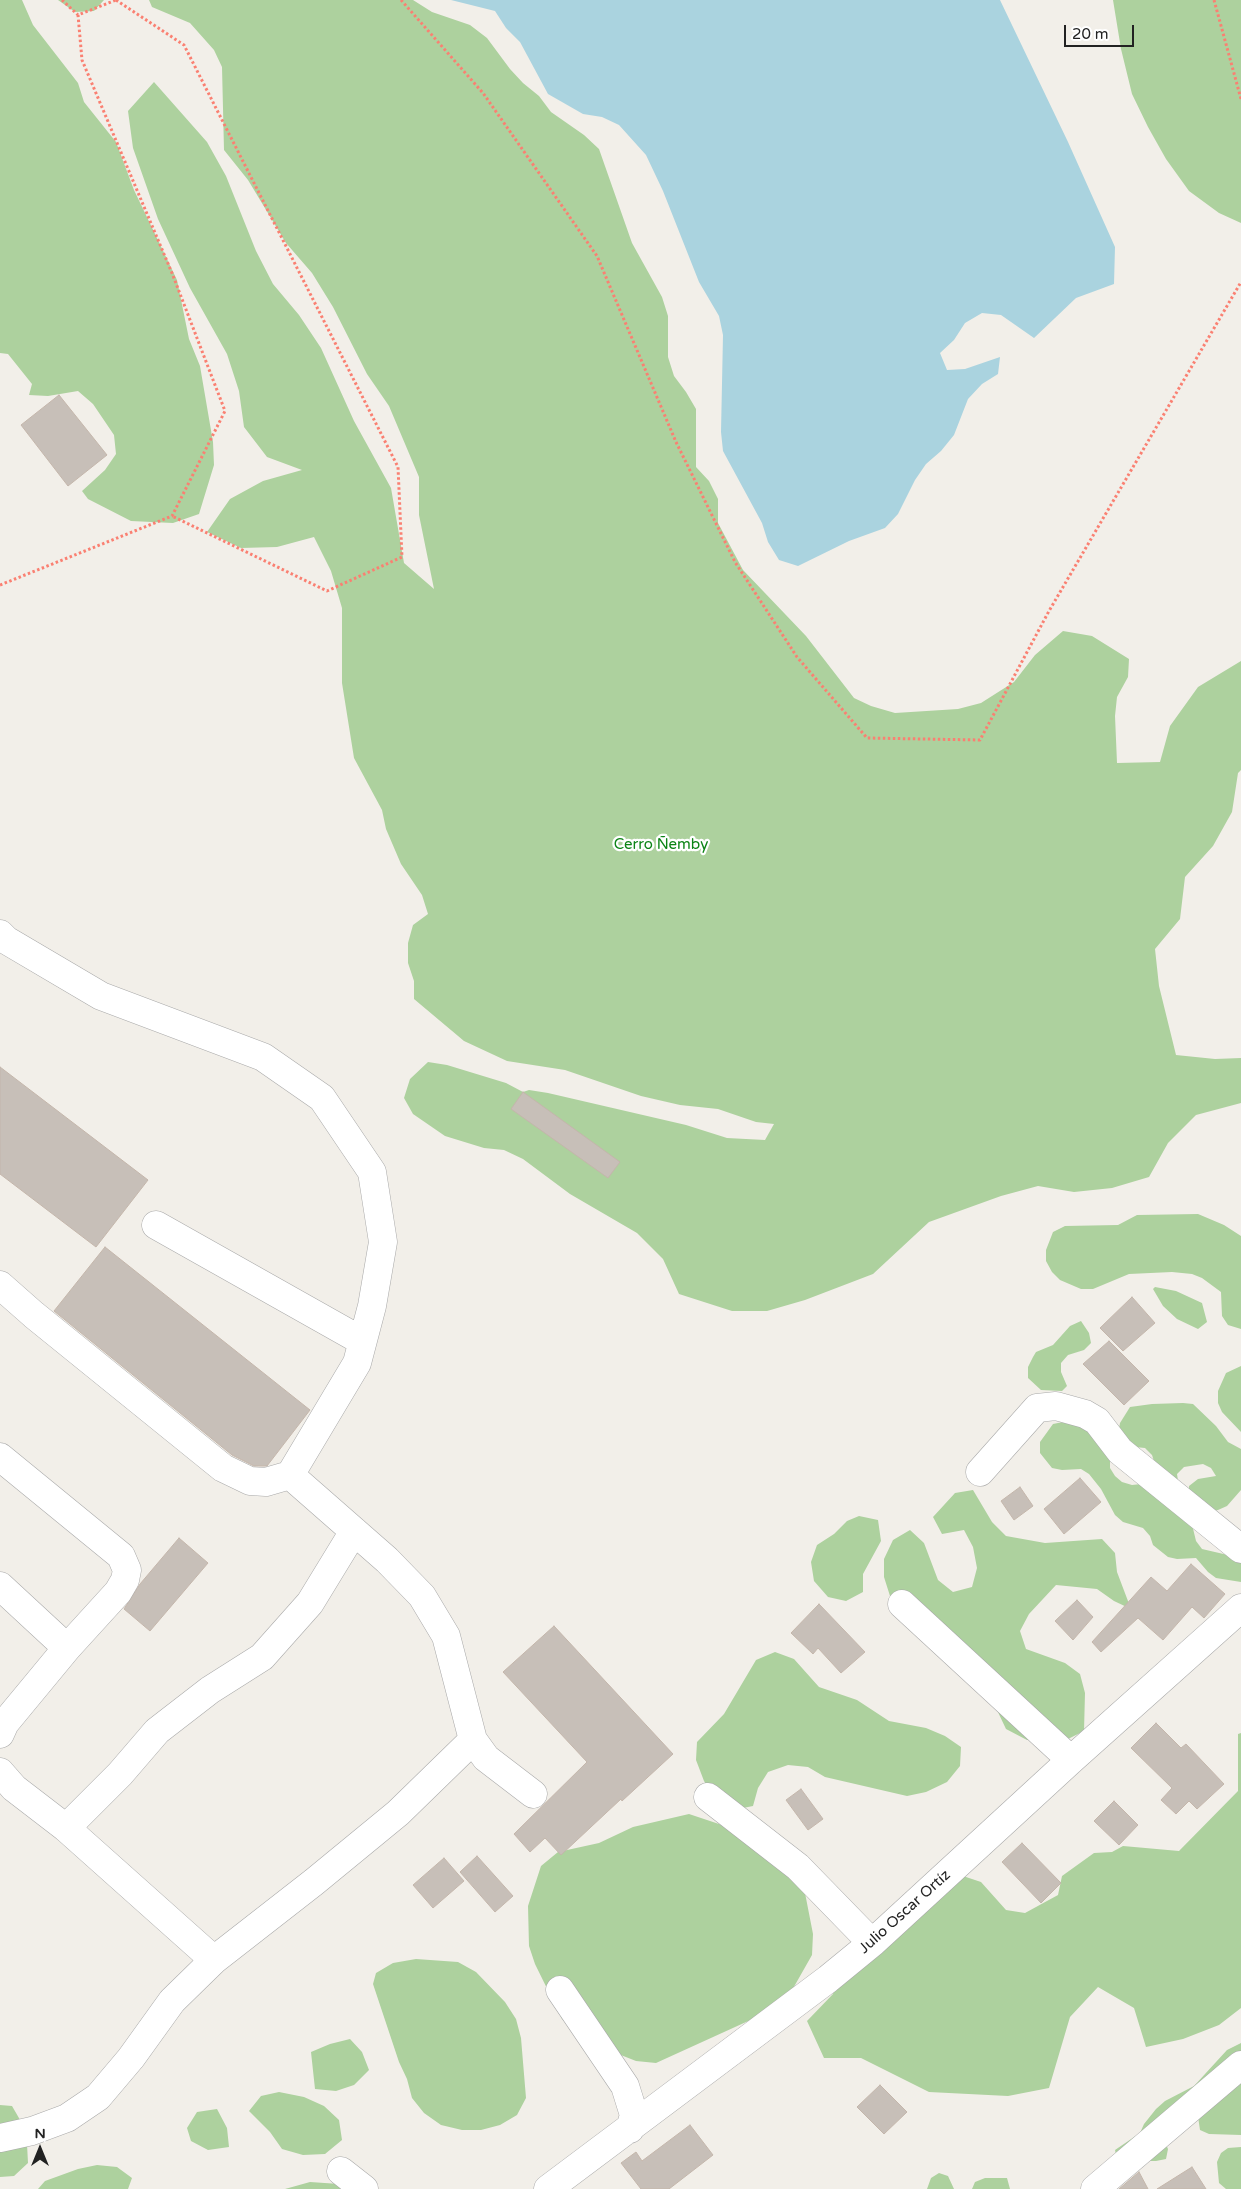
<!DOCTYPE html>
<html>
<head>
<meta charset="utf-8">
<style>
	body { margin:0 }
	#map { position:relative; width:1241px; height:2189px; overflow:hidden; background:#f2efe9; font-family:"Varela Round",sans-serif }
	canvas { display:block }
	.north { position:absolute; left:15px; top:2124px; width:50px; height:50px; -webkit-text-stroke:4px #fff; paint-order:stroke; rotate:0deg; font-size:14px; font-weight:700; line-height:20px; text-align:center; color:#222 }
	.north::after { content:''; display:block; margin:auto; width:18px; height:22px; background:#222; clip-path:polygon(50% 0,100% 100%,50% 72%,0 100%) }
	.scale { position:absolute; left:1064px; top:25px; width:70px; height:22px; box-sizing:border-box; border:2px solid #222; border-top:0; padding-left:6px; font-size:15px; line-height:18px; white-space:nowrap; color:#222; -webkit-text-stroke:4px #fff; paint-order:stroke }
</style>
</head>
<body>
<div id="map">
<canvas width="1241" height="2189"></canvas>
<div class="north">N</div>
<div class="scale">20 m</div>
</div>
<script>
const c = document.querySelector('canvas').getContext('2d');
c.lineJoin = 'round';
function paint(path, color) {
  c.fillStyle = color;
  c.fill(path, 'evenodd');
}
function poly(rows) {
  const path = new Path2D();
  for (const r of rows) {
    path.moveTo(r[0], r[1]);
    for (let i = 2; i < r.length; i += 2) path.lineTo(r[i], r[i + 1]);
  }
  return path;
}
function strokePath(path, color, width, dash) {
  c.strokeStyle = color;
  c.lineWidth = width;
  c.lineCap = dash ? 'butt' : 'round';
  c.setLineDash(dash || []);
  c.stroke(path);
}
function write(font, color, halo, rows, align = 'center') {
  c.font = font + ' "Varela Round",sans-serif';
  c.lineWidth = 4.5;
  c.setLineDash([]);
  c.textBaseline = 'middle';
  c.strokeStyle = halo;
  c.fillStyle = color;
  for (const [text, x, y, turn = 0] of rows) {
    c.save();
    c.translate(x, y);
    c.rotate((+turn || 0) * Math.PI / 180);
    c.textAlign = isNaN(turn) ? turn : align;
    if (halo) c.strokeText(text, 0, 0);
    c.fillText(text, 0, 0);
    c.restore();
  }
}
paint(poly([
	[0,0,22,0,33,25,78,83,84,102,116,142,134,190,177,280,189,339,200,366,213,442,214,465,199,514,173,523,131,521,88,499,82,491,105,470,116,454,114,435,93,404,78,391,48,396,29,395,32,384,8,354,0,353],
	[58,0,104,0,94,11,75,12],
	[149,0,413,0,432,12,470,25,487,38,510,69,523,83,539,96,551,112,584,135,599,149,632,243,662,297,668,316,668,357,674,376,686,392,696,409,696,467,709,481,718,499,718,523,743,570,806,636,854,698,871,706,895,713,958,709,981,703,1014,682,1035,655,1063,631,1092,636,1129,659,1128,677,1117,697,1115,716,1117,763,1160,762,1170,726,1198,687,1241,661,1241,770,1238,773,1232,812,1213,846,1185,877,1180,919,1155,949,1159,986,1176,1055,1215,1059,1241,1058,1241,1103,1196,1115,1168,1143,1149,1177,1112,1188,1074,1192,1038,1186,1001,1196,929,1222,873,1274,805,1300,767,1311,732,1311,679,1294,663,1259,637,1233,570,1194,523,1159,504,1150,484,1148,445,1136,413,1114,404,1098,410,1079,428,1062,447,1065,506,1083,523,1092,529,1090,548,1093,686,1125,727,1138,765,1140,774,1124,756,1122,718,1109,680,1105,641,1096,565,1070,507,1061,464,1041,414,999,414,981,408,963,408,943,413,925,428,914,422,895,401,864,386,829,382,810,354,758,342,683,342,608,331,571,314,537,277,547,241,548,207,532,230,499,263,481,302,470,267,457,244,427,239,391,227,354,190,288,158,219,133,148,128,111,154,82,207,142,226,176,256,251,273,284,299,315,321,348,354,421,391,488,404,563,434,589,419,515,419,477,389,406,367,374,333,307,312,273,286,243,248,180,224,150,222,67,214,50,190,23,152,7],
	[1113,0,1241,0,1241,223,1219,213,1189,191,1166,159,1148,127,1132,94,1121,49],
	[1198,1214,1224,1225,1241,1236,1241,1329,1228,1325,1222,1316,1221,1292,1202,1278,1192,1274,1172,1272,1129,1274,1093,1289,1081,1289,1060,1280,1052,1272,1046,1261,1046,1250,1053,1232,1065,1226,1118,1225,1137,1215],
	[1155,1287,1176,1291,1202,1303,1207,1322,1198,1329,1177,1319,1163,1306,1153,1289],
	[1081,1321,1089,1333,1091,1343,1084,1350,1068,1355,1061,1363,1061,1372,1067,1386,1062,1391,1041,1390,1028,1378,1028,1367,1033,1357,1036,1352,1053,1345,1070,1326],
	[1241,1366,1241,1432,1222,1412,1218,1403,1218,1391,1226,1373],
	[1183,1403,1193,1404,1216,1426,1228,1442,1241,1449,1241,1490,1227,1506,1218,1510,1213,1511,1189,1492,1189,1486,1198,1479,1216,1476,1211,1468,1203,1464,1184,1467,1177,1474,1180,1494,1189,1512,1196,1541,1202,1549,1232,1556,1241,1563,1241,1582,1216,1578,1208,1572,1196,1558,1177,1559,1168,1557,1153,1545,1150,1536,1143,1528,1123,1522,1115,1515,1101,1489,1089,1474,1081,1469,1062,1470,1052,1468,1040,1453,1040,1442,1053,1424,1063,1422,1084,1426,1110,1458,1110,1468,1115,1476,1122,1482,1132,1485,1151,1483,1155,1464,1152,1455,1145,1448,1135,1447,1118,1434,1120,1423,1130,1407,1152,1404],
	[973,1490,992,1522,1006,1536,1045,1543,1102,1539,1115,1553,1117,1572,1131,1609,1114,1601,1097,1589,1056,1585,1029,1614,1020,1631,1026,1649,1065,1663,1080,1674,1085,1693,1084,1731,1066,1740,1027,1740,1006,1729,997,1710,992,1691,903,1611,890,1596,884,1577,884,1559,893,1540,910,1530,924,1543,938,1580,953,1592,972,1587,977,1568,973,1547,964,1530,942,1534,933,1517,955,1493],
	[859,1516,878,1520,881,1541,863,1574,863,1592,846,1601,828,1597,814,1581,811,1562,817,1545,834,1534,847,1521],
	[775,1652,794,1659,819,1687,857,1700,889,1721,926,1728,945,1736,961,1747,960,1766,947,1782,926,1792,907,1796,825,1777,808,1767,788,1765,768,1772,758,1788,753,1806,733,1810,715,1798,704,1781,696,1760,697,1742,724,1714,756,1660],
	[1241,1733,1241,2008,1219,2025,1183,2039,1146,2047,1134,2008,1098,1987,1070,2017,1049,2088,1008,2096,929,2092,861,2058,824,2058,807,2021,833,1994,835,1982,963,1876,981,1882,1006,1910,1025,1913,1058,1895,1062,1876,1094,1853,1112,1852,1123,1846,1179,1851,1238,1791,1238,1734],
	[689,1814,752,1835,805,1893,813,1934,812,1955,791,1992,779,2007,656,2063,636,2061,598,2046,562,2019,535,1964,529,1946,528,1906,541,1866,558,1852,599,1843,633,1827],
	[416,1959,458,1962,476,1972,505,2002,516,2019,521,2038,526,2098,517,2115,500,2125,481,2130,462,2130,441,2125,424,2113,412,2098,407,2079,399,2062,373,1984,376,1973,393,1963],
	[350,2039,362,2052,369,2070,354,2085,336,2091,315,2089,311,2052,330,2044],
	[1241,2043,1241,2135,1209,2134,1200,2130,1197,2110,1164,2140,1168,2149,1166,2159,1156,2161,1126,2161,1117,2159,1115,2150,1140,2133,1144,2124,1156,2109,1165,2101,1194,2086,1227,2050],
	[279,2092,304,2097,324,2106,339,2120,342,2140,325,2154,303,2155,282,2149,270,2132,249,2111,261,2096],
	[0,2105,12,2106,23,2125,27,2144,28,2163,14,2176,0,2177],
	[217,2109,227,2128,229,2147,208,2150,191,2141,187,2128,197,2112],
	[1241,2147,1241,2189,1226,2189,1219,2183,1217,2162,1221,2153,1228,2148],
	[97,2165,117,2167,132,2178,128,2189,38,2189,45,2181,78,2169],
	[939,2173,948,2176,954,2189,927,2189,931,2178],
	[985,2178,1007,2178,1010,2189,972,2189,975,2182],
	[310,2182,354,2185,357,2189,285,2189]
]), '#add19e');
paint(poly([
	[451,0,1000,0,1068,142,1115,247,1114,284,1076,298,1034,338,1001,315,982,313,965,323,954,340,940,353,947,370,965,369,1000,357,998,374,982,384,968,399,954,435,941,451,926,464,915,480,898,514,885,528,849,541,798,566,779,560,768,542,762,523,723,451,721,432,723,335,719,316,699,282,663,191,646,155,619,125,602,117,583,114,548,94,520,42,506,28,495,11]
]), '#aad3df');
const building = poly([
	[59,395,107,455,68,486,21,425,59,395],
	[0,1067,148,1180,96,1247,0,1174,0,1067],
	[523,1092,620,1162,608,1178,511,1109,523,1092],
	[105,1247,310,1410,267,1466,254,1466,232,1455,54,1311,105,1247],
	[1132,1297,1155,1323,1123,1351,1100,1328,1132,1297],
	[1109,1341,1149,1381,1124,1405,1083,1364,1109,1341],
	[1080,1478,1101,1502,1064,1534,1044,1509,1080,1478],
	[1020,1487,1033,1506,1014,1520,1001,1501,1020,1487],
	[179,1538,208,1563,150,1631,124,1609,140,1584,179,1538],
	[1191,1564,1225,1594,1204,1618,1192,1607,1163,1640,1138,1618,1101,1652,1092,1642,1151,1577,1167,1591,1191,1564],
	[1077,1600,1093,1617,1073,1640,1055,1621,1077,1600],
	[819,1604,865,1652,841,1673,818,1648,813,1654,791,1633,819,1604],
	[554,1626,673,1754,622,1801,621,1799,561,1855,545,1838,530,1852,514,1834,587,1762,503,1672,554,1626],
	[1156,1723,1181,1748,1186,1744,1224,1784,1197,1809,1189,1801,1176,1814,1161,1800,1172,1788,1131,1748,1156,1723],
	[801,1789,823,1819,808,1830,786,1800,801,1789],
	[1114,1801,1138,1825,1119,1845,1094,1821,1114,1801],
	[1022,1843,1061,1883,1041,1903,1002,1862,1022,1843],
	[477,1856,513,1896,495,1912,460,1872,477,1856],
	[444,1858,464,1881,433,1908,413,1885,444,1858],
	[880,2085,907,2112,884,2134,857,2107,880,2085],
	[690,2125,713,2155,669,2189,641,2189,621,2163,636,2152,642,2161,690,2125],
	[1192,2167,1206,2189,1157,2189,1192,2167],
	[1139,2172,1148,2189,1119,2189,1139,2172]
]);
paint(building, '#c7bfb8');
strokePath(building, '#c4b6ab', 1);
const minor = poly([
	[0,934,6,940,101,996,263,1057,322,1098,372,1172,383,1242,372,1306,357,1363,290,1475,266,1482,250,1481,223,1468,34,1315,0,1285],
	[156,1225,362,1341],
	[0,1457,121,1556,127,1570,125,1580,118,1592,67,1648,5,1723,0,1734],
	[980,1472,1037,1408,1056,1406,1085,1414,1097,1421,1120,1451,1241,1549],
	[290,1475,387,1560,422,1596,446,1636,473,1740,486,1758,533,1794],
	[0,1586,67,1648],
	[902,1604,1071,1760],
	[0,1772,14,1788,66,1828,214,1960],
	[708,1797,798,1867,872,1943],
	[66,1828,120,1774,157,1731,210,1690,262,1657,310,1603,354,1531],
	[560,1990,625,2086,634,2115,630,2129],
	[0,2138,32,2131,67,2118,98,2097,131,2058,172,2001,214,1960,314,1882,398,1813,473,1740],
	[341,2171,364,2189],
	[548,2189,828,1979,872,1943,1071,1760,1241,1608],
	[1095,2189,1241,2065]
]);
strokePath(minor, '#a9a9a9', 29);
strokePath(poly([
	[62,0,78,15],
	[116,0,184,45,398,467,402,557,327,591,172,516],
	[401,0,483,93,597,256,676,442,735,562,797,657,867,738,980,740,1049,611,1241,282],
	[1214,0,1241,99],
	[0,585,172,516,225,411,172,273,82,60,78,15,116,0]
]), '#fa8072', 3, [2.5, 2.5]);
strokePath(minor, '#fff', 28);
write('15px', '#0c8416', '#fff', [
	["Cerro Ñemby",661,845]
]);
write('15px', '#222', '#fff', [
	["Julio Oscar Ortíz",905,1912,-42]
]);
</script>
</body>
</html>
